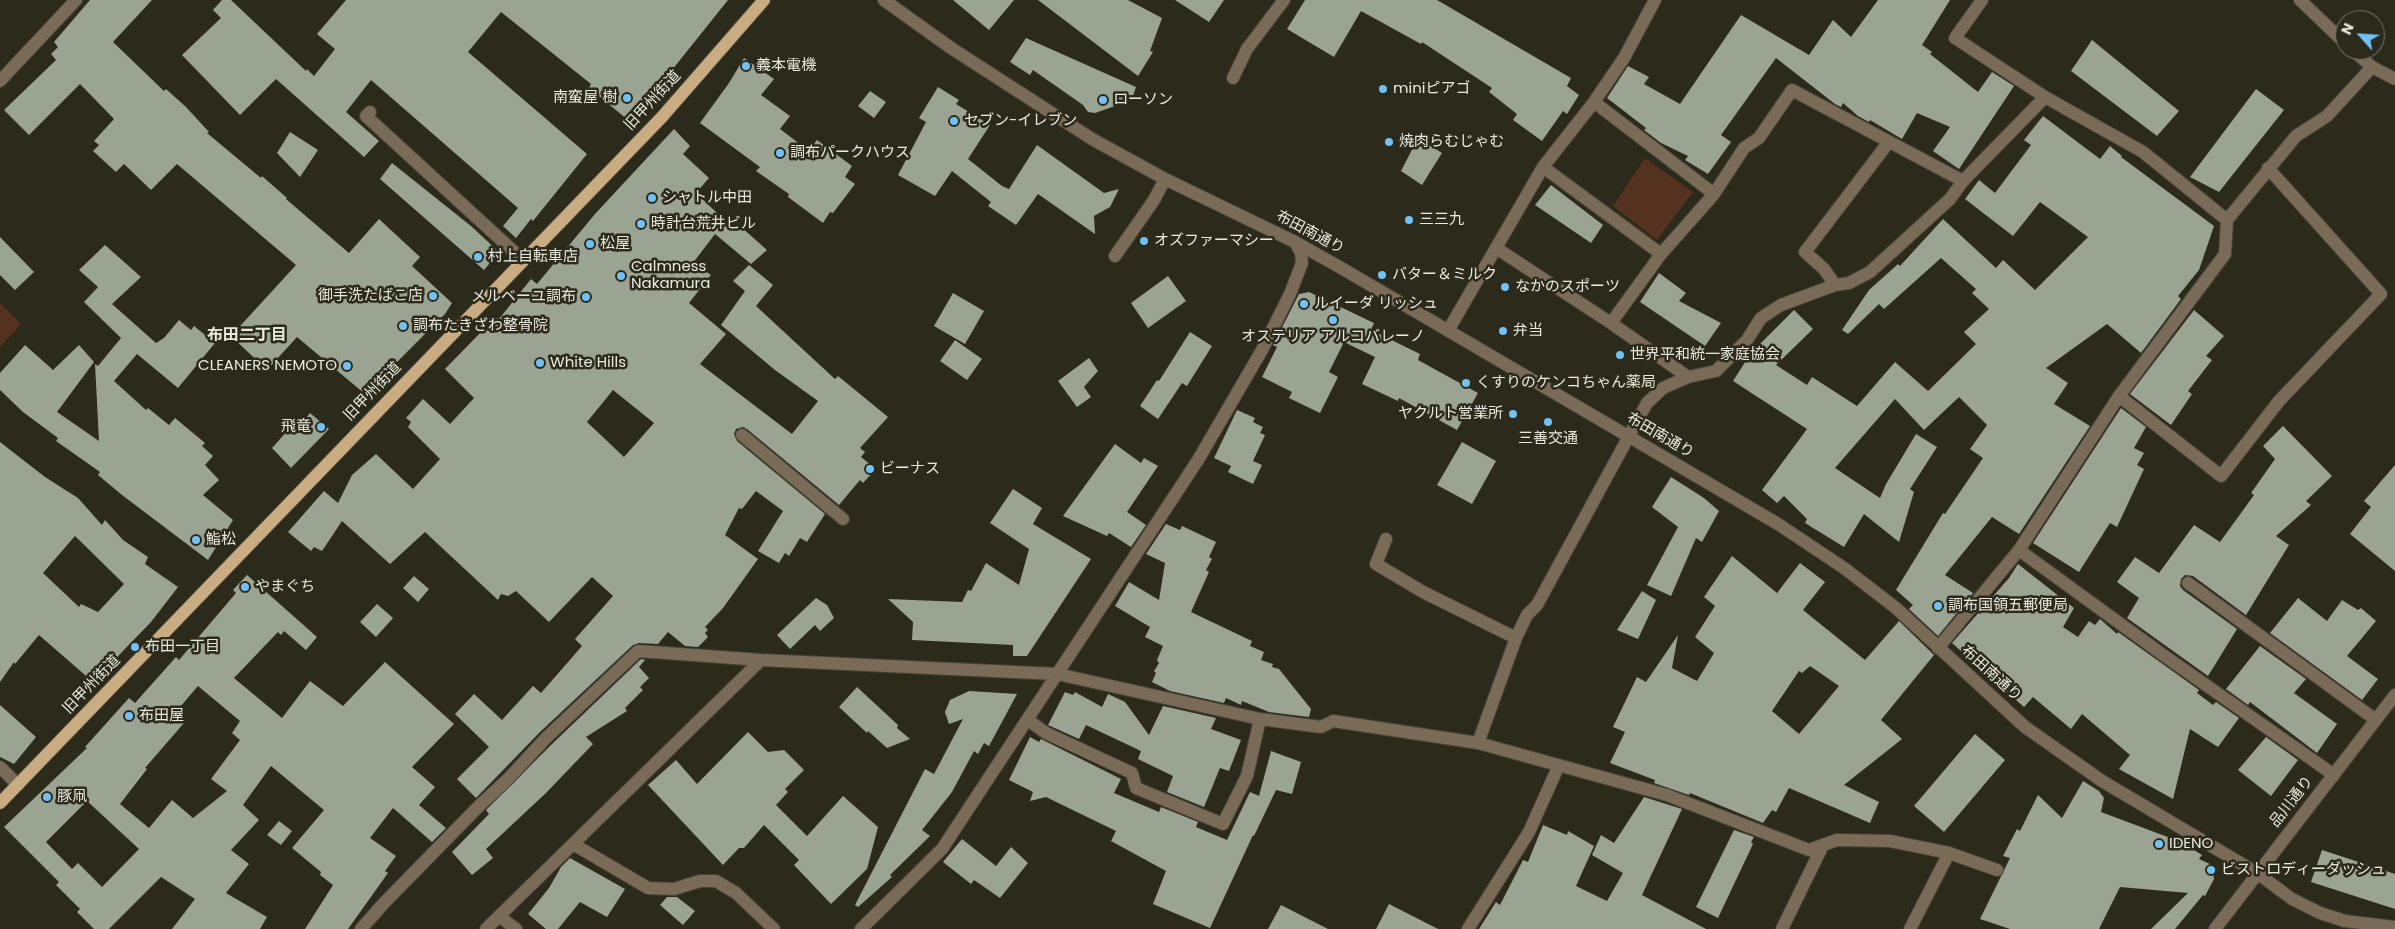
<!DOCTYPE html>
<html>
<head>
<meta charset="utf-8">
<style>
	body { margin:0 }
	#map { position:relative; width:2395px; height:929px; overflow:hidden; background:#2c2a1b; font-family:Poppins,sans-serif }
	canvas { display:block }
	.north { position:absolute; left:2335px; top:10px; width:50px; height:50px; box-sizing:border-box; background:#2c2a1b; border:1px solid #78766a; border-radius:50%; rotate:296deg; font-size:14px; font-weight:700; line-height:20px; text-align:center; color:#eae9e0 }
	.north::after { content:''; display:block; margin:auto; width:18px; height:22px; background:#72c1f5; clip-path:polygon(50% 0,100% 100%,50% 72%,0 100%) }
</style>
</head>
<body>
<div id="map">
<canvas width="2395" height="929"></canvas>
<div class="north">N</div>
</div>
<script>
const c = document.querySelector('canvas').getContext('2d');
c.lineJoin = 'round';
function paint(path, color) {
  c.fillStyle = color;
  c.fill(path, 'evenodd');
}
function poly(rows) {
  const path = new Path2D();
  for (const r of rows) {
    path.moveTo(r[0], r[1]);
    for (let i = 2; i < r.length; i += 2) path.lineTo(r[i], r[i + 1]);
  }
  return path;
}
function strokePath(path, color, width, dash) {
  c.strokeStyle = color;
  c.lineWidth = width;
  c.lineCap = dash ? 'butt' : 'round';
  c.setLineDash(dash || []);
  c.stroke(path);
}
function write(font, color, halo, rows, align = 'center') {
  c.font = font + ' Poppins,"Noto Sans JP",sans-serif';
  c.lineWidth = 5;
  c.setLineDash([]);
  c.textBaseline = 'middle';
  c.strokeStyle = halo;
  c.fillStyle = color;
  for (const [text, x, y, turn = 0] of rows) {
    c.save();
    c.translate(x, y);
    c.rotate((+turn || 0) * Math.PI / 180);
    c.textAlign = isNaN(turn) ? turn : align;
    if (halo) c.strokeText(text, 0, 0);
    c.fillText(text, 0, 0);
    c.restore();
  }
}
paint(poly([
	[1645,158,1693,192,1657,240,1613,206],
	[0,303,21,324,0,347]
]), '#55321f');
paint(poly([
	[90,0,152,0,113,42,164,91,166,89,186,107,209,132,207,133,261,178,262,176,287,198,286,199,349,253,379,219,420,257,412,266,452,303,445,314,365,394,297,337,267,370,231,336,296,265,177,164,151,190,124,164,116,172,93,151,99,145,94,141,114,119,80,84,29,135,4,110,56,60,51,54,58,47,54,42],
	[222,0,231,0,306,71,307,69,314,76,335,49,317,34,346,0,728,0,656,90,653,87,628,120,589,88,591,84,501,12,468,52,587,154,533,221,531,219,516,238,503,226,518,208,371,80,346,112,379,141,364,157,276,79,240,115,182,55,221,18,213,10],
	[953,0,1014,0,989,30],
	[1038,0,1128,0,1162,18,1150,51,1153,52,1138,76],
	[1175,0,1224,0,1209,22],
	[1305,0,1437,0,1571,78,1567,86,1579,95,1567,114,1563,111,1542,141,1513,120,1517,114,1489,92,1492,88,1422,42,1421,44,1361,11,1334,57,1287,29],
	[1878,0,1950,0,1922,45,1932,52,1930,54,1978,92,1992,72,2014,86,1959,169,1933,151,1950,127,1917,113,1902,139,1870,120,1869,122,1858,116,1843,103,1841,107,1835,104,1776,58,1721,135,1731,142,1708,174,1685,160,1688,156,1661,143,1644,130,1646,128,1607,98,1628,66,1649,77,1644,84,1680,104,1741,15,1809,55,1833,20,1851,37],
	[1026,38,1136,87,1133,96,1129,101,1095,113,1088,112,1083,105,1033,70,1030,75,1010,62],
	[2092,40,2179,111,2157,136,2071,71],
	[744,58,774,79,761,95,790,116,780,129,809,151,817,140,852,166,845,177,855,184,833,213,830,212,823,223,788,197,789,194,756,171,760,167,700,123,729,83],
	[938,87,959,100,956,104,990,125,968,159,1002,186,1009,189,1037,145,1104,193,1119,189,1110,207,1094,216,1095,234,1038,194,1016,225,988,206,991,202,952,171,935,196,898,175,926,122,919,118],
	[2256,89,2284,110,2219,192,2190,177],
	[870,91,886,102,874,118,858,106],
	[2043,116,2100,159,2110,146,2122,156,2121,157,2214,226,2199,270,2178,296,2181,299,2141,353,2107,324,2046,368,2068,383,2054,404,2090,426,2019,534,1992,517,1945,575,1973,593,1938,636,1909,609,1913,605,1896,590,1943,513,1945,514,1983,458,1970,449,1987,425,1959,397,1924,430,1895,399,1835,468,1880,498,1886,484,1916,434,1937,447,1910,489,1914,492,1899,542,1864,514,1844,547,1805,523,1807,519,1784,496,1777,503,1762,490,1807,429,1733,381,1751,353,1794,310,1813,329,1776,365,1807,385,1812,377,1857,406,1895,362,1928,391,1976,344,1964,332,1989,309,1972,293,1976,289,1941,258,1884,309,1879,304,1848,334,1842,330,1869,290,1898,264,1900,266,1943,219,1996,268,2003,260,2035,290,2088,237,2040,202,2013,236,1965,199,1979,180,1995,193,2031,145,2024,140],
	[674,129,690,146,683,154,709,178,696,193,736,231,740,226,767,250,751,264,715,234,693,263,711,275,689,303,726,334,700,364,792,434,818,401,775,370,721,325,745,291,733,281,749,265,773,285,756,306,835,379,838,376,888,417,860,448,865,452,861,457,876,469,863,483,860,480,839,505,747,429,743,427,736,429,734,434,737,441,825,514,807,542,800,538,789,556,785,553,779,563,758,551,783,511,756,491,742,509,739,508,725,535,758,559,723,608,705,627,708,630,705,633,708,637,698,647,685,646,668,632,658,644,639,643,633,645,540,732,476,798,457,779,489,747,455,714,474,694,502,720,533,686,541,693,582,646,575,639,613,596,592,577,549,622,516,591,508,596,501,594,498,600,425,532,390,564,342,521,322,551,314,547,311,551,288,532,324,491,338,503,352,475,376,454,413,489,440,459,408,427,411,422,406,418,423,399,450,424,474,398,445,369,483,330,485,332,497,318,499,319,531,279,537,284,595,214],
	[613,390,654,423,624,457,587,422],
	[290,132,318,150,300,177,277,153],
	[1418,138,1442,153,1422,185,1401,171],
	[392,163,471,226,499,252,484,270,380,179],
	[1551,185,1603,225,1591,243,1535,205],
	[0,237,34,272,15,290,0,275],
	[105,245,141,277,112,304,156,343,164,338,179,320,191,330,194,326,215,343,178,388,137,354,114,381,146,410,148,408,169,425,175,418,205,443,202,446,213,456,205,465,219,480,203,495,233,520,208,560,122,495,98,475,100,472,56,441,58,438,23,412,0,390,0,373,25,345,53,370,79,345,94,362,57,412,99,441,95,364,98,366,121,338,84,302,98,287,79,270],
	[1659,273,1686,293,1679,301,1721,323,1705,346,1640,302],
	[1168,276,1186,301,1148,328,1131,303],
	[1309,292,1374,323,1371,330,1420,354,1418,360,1478,393,1457,430,1399,398,1398,401,1362,384,1375,357,1344,342,1329,372,1338,377,1320,413,1289,398,1292,392,1262,377,1277,347,1273,345,1299,294],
	[953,293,984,311,965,344,934,326],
	[2194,310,2224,336,2206,356,2212,360,2188,391,2192,394,2171,425,2130,394],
	[1190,332,1212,346,1187,386,1182,383,1158,419,1140,406,1157,380,1159,381],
	[955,340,982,359,967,380,940,361],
	[1089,358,1098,371,1084,387,1091,397,1077,407,1058,381],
	[2121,408,2146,427,2134,448,2144,453,2137,465,2144,469,2117,527,2110,523,2079,572,2033,543],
	[1237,410,1255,418,1253,422,1263,427,1260,433,1265,435,1253,461,1262,465,1253,484,1228,472,1231,466,1214,458],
	[310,413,329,429,291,468,272,448,298,419,302,423],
	[2283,426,2332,476,2306,501,2311,505,2276,536,2289,545,2246,615,2193,576,2185,575,2181,579,2180,586,2183,590,2237,629,2208,676,2127,618,2139,598,2117,582,2135,557,2159,573,2194,525,2220,542,2254,495,2251,493,2275,459,2263,446],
	[0,442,45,477,78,498,102,525,105,520,123,540,148,557,145,564,178,587,151,622,93,682,39,635,15,664,14,662,0,682],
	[75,536,124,584,98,612,81,604,79,607,43,573],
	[1462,442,1496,461,1472,504,1437,485],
	[1115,444,1141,463,1144,458,1158,466,1127,512,1146,525,1131,547,1109,533,1107,536,1063,516],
	[2395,465,2395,571,2350,534,2371,507,2364,501],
	[1671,477,1704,498,1719,511,1702,542,1696,538,1671,596,1647,585,1678,527,1652,507],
	[1013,489,1042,508,1033,524,1091,559,1027,656,1013,656,1013,645,912,640,913,622,888,599,962,602,968,590,971,591,986,563,1019,585,1029,549,990,523],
	[1166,524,1180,530,1182,526,1216,542,1209,557,1212,559,1206,570,1209,572,1191,612,1252,641,1250,646,1264,652,1261,660,1273,664,1272,667,1279,669,1311,709,1309,717,1269,712,1242,701,1241,705,1226,698,1224,703,1170,691,1152,682,1156,673,1154,671,1159,663,1157,660,1163,646,1145,637,1150,627,1115,606,1129,582,1159,600,1165,563,1146,554],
	[1732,556,1777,593,1800,563,1825,582,1803,610,1865,660,1899,621,1934,655,1881,720,1902,739,1844,785,1879,802,1870,823,1789,788,1776,812,1772,810,1763,823,1690,793,1689,795,1654,783,1655,780,1610,763,1625,732,1613,727,1637,677,1646,682,1678,635,1672,668,1697,681,1714,653,1695,637,1715,606,1704,597],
	[1810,666,1839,686,1799,734,1772,711,1799,671,1802,673],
	[2018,564,2074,608,2063,627,2078,637,2089,621,2095,625,2100,619,2117,634,2118,632,2199,690,2197,693,2213,705,2216,702,2239,718,2218,747,2190,729,2173,799,2119,769,2130,755,2082,714,2071,729,2033,697,2024,707,1952,643,2009,578],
	[247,575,317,637,306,650,284,631,281,635,278,632,234,678,282,718,310,681,343,706,385,662,454,724,412,767,435,787,419,805,446,828,432,842,393,808,370,838,396,856,385,871,388,873,348,929,305,929,333,885,320,875,321,872,292,848,324,810,271,766,243,805,259,820,231,850,249,864,226,893,267,917,260,929,172,929,195,899,161,877,109,929,94,929,77,912,80,909,56,885,59,882,4,827,87,748,85,747,129,698,135,703,176,657,179,660,236,593,233,590],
	[198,686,240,721,232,733,240,740,211,779,227,791,193,818,172,800,149,828,120,804,147,769,145,768,184,723,174,714],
	[87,801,139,849,102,887,78,863,72,869,46,842],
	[414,576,429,589,418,602,403,588],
	[1642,591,1656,600,1638,639,1617,630],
	[816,598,827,605,834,618,820,631,815,625,790,649,777,635],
	[2298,598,2327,621,2342,600,2358,610,2361,608,2376,621,2347,656,2378,679,2362,700,2270,633],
	[377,604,393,618,376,637,360,622],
	[2260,646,2306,679,2294,693,2337,724,2317,753,2250,702,2248,705,2226,689],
	[641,659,645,660,639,667,649,678,640,687,643,690,625,708,627,711,586,737,593,744,546,793,486,849,493,858,472,875,452,852,489,814,486,810,552,744],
	[857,687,898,725,897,728,910,739,887,748,868,731,867,733,839,707],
	[969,691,1017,694,989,746,984,743,978,754,974,751,952,792,922,830,930,836,890,875,892,877,858,907,855,905,925,769,934,774,963,719,949,724,945,712,950,700],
	[1065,692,1073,695,1075,692,1102,707,1108,694,1125,702,1149,735,1163,706,1216,718,1211,729,1241,740,1229,771,1220,768,1204,807,1167,792,1173,776,1138,759,1141,751,1086,725,1079,739,1048,725],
	[0,705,36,737,14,764,0,757],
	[748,732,768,752,784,750,804,770,785,789,788,792,776,805,807,836,843,796,878,827,867,869,831,904,794,865,799,860,764,825,744,848,739,848,723,865,648,785,676,760,697,784],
	[1975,734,2005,760,1944,832,1914,806],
	[1030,737,1039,742,1041,739,1121,779,1114,793,1159,812,1161,807,1198,822,1196,827,1227,840,1250,792,1259,796,1271,751,1301,762,1292,794,1276,790,1254,836,1253,835,1210,928,1153,904,1166,871,1111,841,1116,831,1046,797,1030,801,1033,792,1009,780],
	[2266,737,2298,760,2271,796,2238,770],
	[2083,781,2099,791,2104,798,2101,812,2181,842,2202,855,2199,859,2212,865,2214,879,2205,896,2203,895,2175,929,2151,929,2188,893,2120,887,2099,929,2010,929,1980,919,2010,858,2003,856,2017,829,2020,831,2038,795,2062,818],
	[1644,797,1682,809,1642,895,1706,929,1479,929,1496,902,1500,905,1523,860,1528,862,1543,825,1567,835,1568,831,1594,846,1576,886,1607,901,1623,873,1592,855,1601,835,1614,843],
	[279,821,292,831,281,845,267,835],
	[1734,830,1754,837,1751,842,1753,844,1718,918,1696,907],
	[962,839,996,866,1011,847,1028,863,1000,898,974,880,971,884,943,862],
	[2322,850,2395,874,2395,909,2311,882],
	[570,858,625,889,607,917,580,902,558,929,546,929,528,914,549,888,561,867],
	[667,897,677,897,695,911,683,925,660,905],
	[1389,904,1438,929,1376,929],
	[1281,905,1328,929,1268,929]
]), '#9ba493');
const minor = poly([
	[884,0,951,48,1092,139,1165,179,1295,242,1343,269,1778,524,1844,568,1896,608,2025,727,2102,781,2257,873,2292,899,2320,913,2345,921,2395,927],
	[2300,0,2345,43],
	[2353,50,2372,67,2395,79],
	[1233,78,1247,49,1284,0],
	[0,81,76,0],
	[1594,102,1714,194],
	[370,112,366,116,523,260],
	[1543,167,1661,254,1714,194,1744,148,1759,138,1792,90,1963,181],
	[2227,220,2296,136,2327,116,2372,67],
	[1496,248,1611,323,1688,377],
	[1115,256,1154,200,1165,179],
	[1835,285,1824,269,1805,252,1888,143],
	[1611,323,1661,254],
	[1449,329,1543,167,1594,102,1624,58,1655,0],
	[2119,396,2221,476,2279,401,2381,294,2268,168],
	[742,435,843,519],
	[1386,539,1376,564,1423,592,1516,638],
	[2019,550,2166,657,2334,775],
	[2188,583,2376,720],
	[1938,648,2019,550,2119,396,2225,254,2227,220,2143,152,2045,97,1955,38,1982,0],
	[1028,720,1046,733,1132,773,1136,788,1223,824,1247,776,1260,719],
	[1478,743,1516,638,1527,615,1537,605,1647,403,1663,388,1688,377,1716,371,1747,340,1761,318,1781,305,1835,285,1849,283,1870,272,1950,199,1963,181,2045,97],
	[0,767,18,785],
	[573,844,648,888,674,889,700,881,716,881,736,893,774,929],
	[500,917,516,929],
	[361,929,384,903,479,806,508,779,546,738,638,651,761,660,1057,674,1260,719,1321,727,1333,721,1478,743,1667,795,1809,850,1837,840,1890,841,1949,853,1997,870],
	[486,929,761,660],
	[861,929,942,849,1198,460,1262,350,1290,294,1302,263,1301,253,1295,242],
	[1468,929,1529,832,1559,765],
	[1782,929,1822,847],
	[1910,929,1949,853],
	[2215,929,2395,695]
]);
const major = poly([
	[0,803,662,117,764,0]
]);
strokePath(minor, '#474537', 14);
strokePath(major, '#474537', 14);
strokePath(minor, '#7a6b58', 12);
strokePath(major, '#caac83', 12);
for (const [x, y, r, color] of [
	[746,66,5,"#72c1f5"],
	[1383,89,5,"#72c1f5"],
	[627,98,5,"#72c1f5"],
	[1103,100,5,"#72c1f5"],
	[954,121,5,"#72c1f5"],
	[1389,142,5,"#72c1f5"],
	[780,153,5,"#72c1f5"],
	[652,198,5,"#72c1f5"],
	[1409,220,5,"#72c1f5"],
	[641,224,5,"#72c1f5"],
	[1144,241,5,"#72c1f5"],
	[590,244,5,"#72c1f5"],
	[478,257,5,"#72c1f5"],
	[1382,275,5,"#72c1f5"],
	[621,276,5,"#72c1f5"],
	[1505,287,5,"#72c1f5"],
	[433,296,5,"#72c1f5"],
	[586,297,5,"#72c1f5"],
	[1304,304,5,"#72c1f5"],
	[1333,320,5,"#72c1f5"],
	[403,326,5,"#72c1f5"],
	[1503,331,5,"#72c1f5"],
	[1620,355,5,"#72c1f5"],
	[540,363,5,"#72c1f5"],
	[347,366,5,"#72c1f5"],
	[1466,383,5,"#72c1f5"],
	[1513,414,5,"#72c1f5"],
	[1548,422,5,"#72c1f5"],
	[321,427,5,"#72c1f5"],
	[870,469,5,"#72c1f5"],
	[196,540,5,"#72c1f5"],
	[245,587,5,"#72c1f5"],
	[1938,606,5,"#72c1f5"],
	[135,647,5,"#72c1f5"],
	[129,716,5,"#72c1f5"],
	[47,797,5,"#72c1f5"],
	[2159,844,5,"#72c1f5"],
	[2211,870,5,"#72c1f5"]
]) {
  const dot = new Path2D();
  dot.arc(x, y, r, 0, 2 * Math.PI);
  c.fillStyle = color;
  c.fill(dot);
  strokePath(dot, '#2c2a1b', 2);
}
write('15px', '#eae9e0', '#2c2a1b', [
	["義本電機",756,66],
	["miniピアゴ",1393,89],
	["南蛮屋 樹",617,98,"right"],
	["ローソン",1113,100],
	["セブン-イレブン",964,121],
	["焼肉らむじゃむ",1399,142],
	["調布パークハウス",790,153],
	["シャトル中田",662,198],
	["三三九",1419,220],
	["時計台荒井ビル",651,224],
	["オズファーマシー",1154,241],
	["松屋",600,244],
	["村上自転車店",488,257],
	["Calmness",631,267],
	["Nakamura",631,284],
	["バター＆ミルク",1392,275],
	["なかのスポーツ",1515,287],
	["御手洗たばこ店",423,296,"right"],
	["メルベーユ調布",576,297,"right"],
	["ルイーダ リッシュ",1314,304],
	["調布たきざわ整骨院",413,326],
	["弁当",1513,331],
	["オステリア アルコバレーノ",1333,337,"center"],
	["世界平和統一家庭協会",1630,355],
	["White Hills",550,363],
	["CLEANERS NEMOTO",337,366,"right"],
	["くすりのケンコちゃん薬局",1476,383],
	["ヤクルト営業所",1503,414,"right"],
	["飛竜",311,427,"right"],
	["三善交通",1548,439,"center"],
	["ビーナス",880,469],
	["鮨松",206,540],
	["やまぐち",255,587],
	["調布国領五郵便局",1948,606],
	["布田一丁目",145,647],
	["布田屋",139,716],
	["豚凧",57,797],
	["IDENO",2169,844],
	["ビストロディーダッシュ",2221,870]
], 'left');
write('15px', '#eae9e0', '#2c2a1b', [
	["旧甲州街道",653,101,-47],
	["布田南通り",1310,233,28],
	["旧甲州街道",373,392,-46],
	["布田南通り",1660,436,30],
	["布田南通り",1991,674,42],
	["旧甲州街道",92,685,-46],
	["品川通り",2292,802,-52]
]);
write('bold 16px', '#eae9e0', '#2c2a1b', [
	["布田二丁目",247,336]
]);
</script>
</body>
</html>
